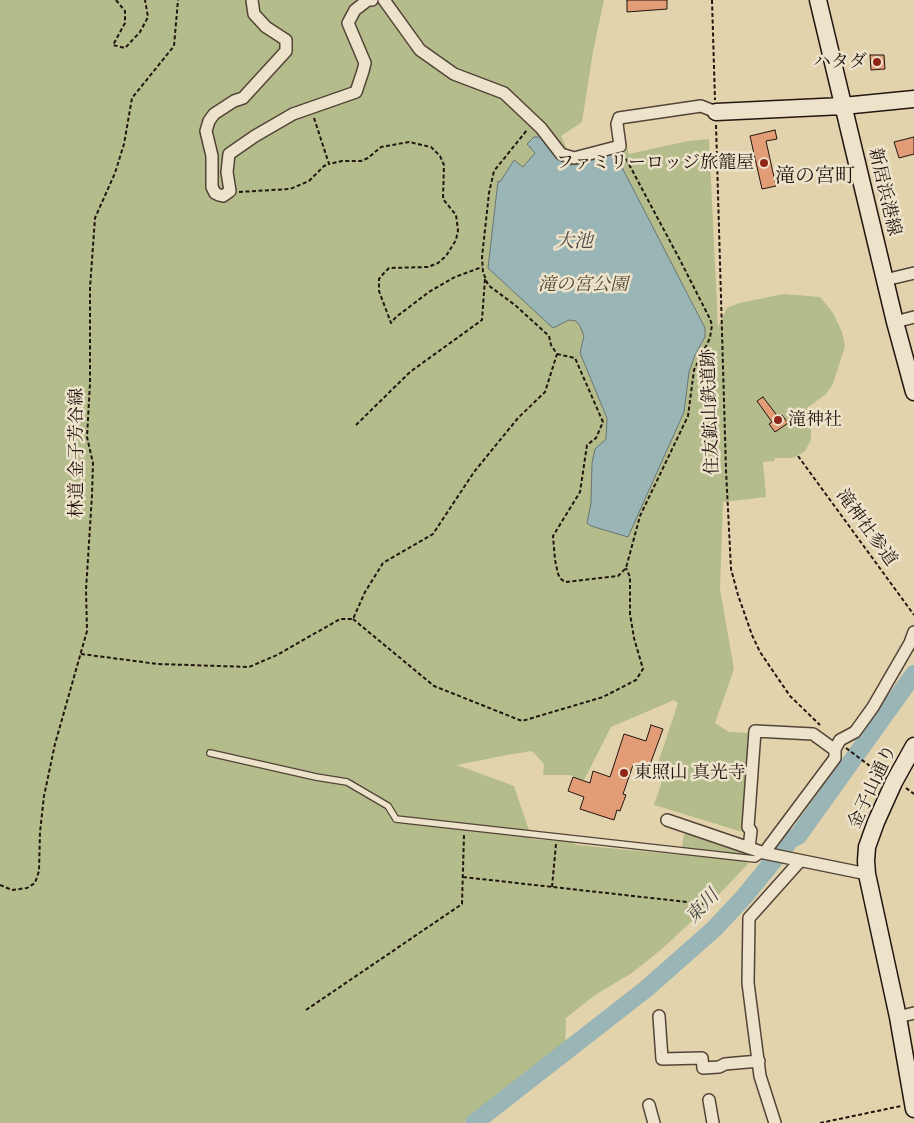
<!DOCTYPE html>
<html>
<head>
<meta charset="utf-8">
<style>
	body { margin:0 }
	canvas { display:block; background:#e3d3ad }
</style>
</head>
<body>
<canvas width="914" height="1123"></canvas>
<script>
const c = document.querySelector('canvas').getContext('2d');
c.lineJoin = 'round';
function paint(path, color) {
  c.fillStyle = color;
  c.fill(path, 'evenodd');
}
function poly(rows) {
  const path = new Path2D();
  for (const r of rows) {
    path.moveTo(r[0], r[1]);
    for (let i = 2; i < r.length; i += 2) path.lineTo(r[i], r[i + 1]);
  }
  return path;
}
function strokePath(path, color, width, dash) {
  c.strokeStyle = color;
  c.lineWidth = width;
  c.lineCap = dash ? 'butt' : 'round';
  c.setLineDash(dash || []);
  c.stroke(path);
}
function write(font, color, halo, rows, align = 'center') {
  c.font = font + ' "Gentium Book Plus","Noto Serif JP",serif';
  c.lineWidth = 5;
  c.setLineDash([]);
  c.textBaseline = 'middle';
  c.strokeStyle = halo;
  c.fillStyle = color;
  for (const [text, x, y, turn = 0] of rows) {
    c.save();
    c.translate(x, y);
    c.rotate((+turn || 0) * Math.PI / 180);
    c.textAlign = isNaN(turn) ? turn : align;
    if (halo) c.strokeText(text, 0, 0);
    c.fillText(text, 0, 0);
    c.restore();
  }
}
paint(poly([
	[0,0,604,0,593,51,582,122,561,136,568,151,576,153,607,145,626,144,629,154,688,141,709,139,718,327,727,308,739,303,784,294,820,297,833,313,842,332,845,346,833,384,826,394,807,408,811,422,811,440,805,451,793,458,775,458,774,461,763,462,766,497,723,502,720,589,734,669,715,723,729,732,751,733,749,834,654,805,663,778,654,775,678,703,674,700,611,727,584,780,570,775,543,775,544,764,532,751,507,755,457,765,514,786,532,839,572,842,577,845,681,855,684,833,747,852,746,861,748,864,707,907,663,948,632,973,595,995,566,1018,565,1048,463,1123,0,1123]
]), '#b3bc8a');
const water = poly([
	[534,137,540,137,546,141,559,160,568,165,580,164,614,152,705,328,705,337,695,355,689,372,684,412,628,537,591,526,587,523,591,503,592,463,595,449,606,439,607,418,580,353,584,336,580,326,576,321,569,320,553,328,488,268,498,181,500,182,514,160,523,167,535,153,527,144,534,137]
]);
paint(water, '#9ab5b6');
strokePath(water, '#6a7574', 1);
strokePath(poly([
	[474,1123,646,989,714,929,744,897,791,839,798,836,914,674]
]), '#9ab5b6', 18);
const building = poly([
	[627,0,667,0,667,9,627,12,627,0],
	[870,55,884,55,885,69,871,70,870,55],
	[775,130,777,139,766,141,776,186,762,189,750,136,775,130],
	[914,137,914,154,899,158,894,142,914,137],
	[763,397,779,418,782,415,788,423,775,432,769,424,772,422,757,401,763,397],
	[651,725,663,729,648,770,633,765,623,794,626,795,620,811,617,810,614,820,580,809,584,797,568,791,573,777,590,783,593,771,610,777,624,734,646,741,651,725]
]);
paint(building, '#e29d77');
strokePath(building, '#231510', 1);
const lane = poly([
	[210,753,316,777,347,782,388,806,396,819,755,859,763,854]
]);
const street = poly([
	[252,0,254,14,266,27,286,40,286,51,243,98,234,101,214,114,209,121,206,131,212,156,212,187,215,193,219,195,223,196,230,191,227,172,229,154,255,136,293,114,356,92,363,71,365,63,348,23,355,10,368,0,372,0],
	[384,0,420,50,454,74,504,93,541,128,561,154,574,158,620,146,617,124,619,118,701,106,716,112],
	[885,280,914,273],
	[895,322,914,317],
	[667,820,764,853,867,874],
	[749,848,751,831,748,827,755,731,813,734,835,750],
	[764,853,835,758,835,749,840,740,855,732,873,707,910,643,914,632],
	[659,1016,662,1059,702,1058,703,1068,719,1067,725,1064,759,1061],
	[898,1017,914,1013],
	[709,1100,713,1123],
	[649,1105,654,1123],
	[775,1123,760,1076,748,983,749,918,800,861]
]);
const secondary = poly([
	[818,0,895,322,914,392],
	[716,112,843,106,914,99],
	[914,746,894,782,876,822,867,847,866,861,867,874,898,1017,914,1109]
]);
strokePath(lane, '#534437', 8);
strokePath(street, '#534437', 14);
strokePath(secondary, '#231510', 19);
strokePath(poly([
	[116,0,125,11,125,23,113,45,125,48,140,32,148,17,145,0],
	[712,0,715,100],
	[314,118,329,164,342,161,361,161,368,158,381,147,409,142,431,147,440,156,444,165,443,199,456,215,458,230,456,240,446,256,438,263,428,267,389,268,384,273,379,279,379,291,391,323,396,317,429,292,455,277,482,267],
	[716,125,726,470,731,569,738,595,752,635,760,652,790,696,820,725],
	[239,192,290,189,309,181,324,166,329,164],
	[557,354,575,358,603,422,596,438,587,445,580,492,553,536,555,560,558,574,561,579,565,582,618,576,626,568,640,516,688,416,694,370,710,338,712,325,710,319,680,260,624,155],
	[356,425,410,372,482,320,485,279],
	[798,456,914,615],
	[353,619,434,686,522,721,603,697,636,680,643,669,634,638,630,614,630,577,626,568],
	[81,654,158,664,249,667,277,655,340,619,353,619,365,592,383,563,433,534,474,472,518,418,545,392,557,354,551,345,549,336,515,305,488,285,483,272,482,257,489,193,494,171,527,130],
	[846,748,882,775],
	[906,788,914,794],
	[463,877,705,904],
	[0,885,12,890,27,888,35,883,39,871,40,832,44,796,55,744,87,631,86,590,92,495,93,463,87,437,90,383,90,288,95,218,115,173,124,144,132,98,174,46,178,0],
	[552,887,556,844],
	[306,1010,462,904,464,835],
	[820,1123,901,1106]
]), '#231510', 2, [4, 2.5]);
strokePath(lane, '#ede2ca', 5.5);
strokePath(street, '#ede2ca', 11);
strokePath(secondary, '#ede2ca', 16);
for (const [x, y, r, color] of [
	[877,62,5,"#8f2418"],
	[764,163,5,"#8f2418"],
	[778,420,5,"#8f2418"],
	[624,773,5,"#8f2418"]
]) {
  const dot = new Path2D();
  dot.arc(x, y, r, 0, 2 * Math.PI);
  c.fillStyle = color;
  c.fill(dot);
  strokePath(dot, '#ede2ca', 2);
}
write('18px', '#231510', '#ede2ca', [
	["ハタダ",867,62],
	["ファミリーロッジ旅籠屋",754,163],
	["滝神社",788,420,"left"],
	["東照山 真光寺",634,773,"left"]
], 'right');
write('18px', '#231510', '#ede2ca', [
	["新居浜港線",884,192,77],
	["住友鉱山鉄道跡",711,412,-92],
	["林道 金子芳谷線",77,453,-90],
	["滝神社参道",866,528,54],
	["金子山通り",873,787,-65]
]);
write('italic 18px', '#4e4735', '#ede2ca', [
	["滝の宮公園",583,285]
]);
write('italic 19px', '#4d4d4a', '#ede2ca', [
	["大池",574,242],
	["東川",703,907,-47]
]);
write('20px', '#231510', '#ede2ca', [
	["滝の宮町",815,177]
]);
</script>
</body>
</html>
